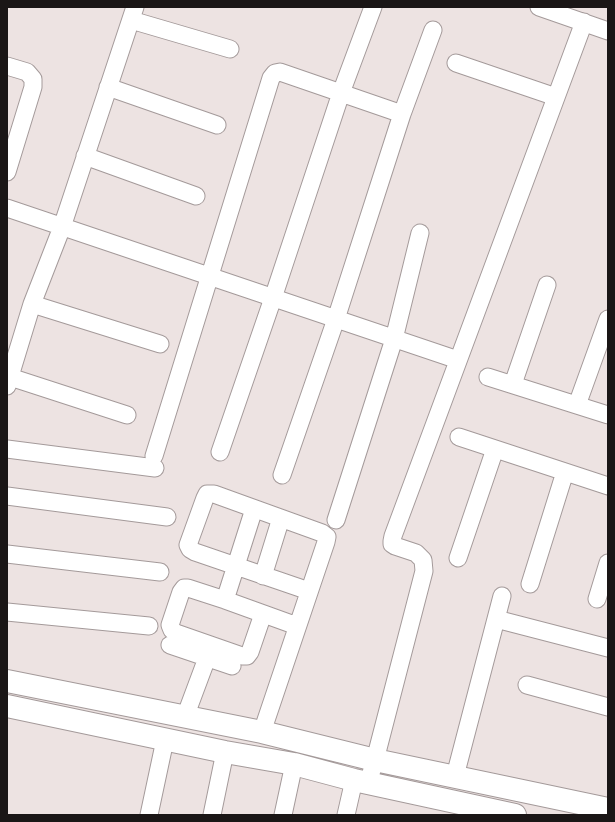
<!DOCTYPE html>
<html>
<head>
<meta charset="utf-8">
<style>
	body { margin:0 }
	#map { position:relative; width:615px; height:822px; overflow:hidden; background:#ede3e2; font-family:Commissioner,sans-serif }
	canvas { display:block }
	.frame { position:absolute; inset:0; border:8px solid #1a1616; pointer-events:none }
</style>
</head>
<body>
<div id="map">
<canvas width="615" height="822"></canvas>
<div class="frame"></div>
</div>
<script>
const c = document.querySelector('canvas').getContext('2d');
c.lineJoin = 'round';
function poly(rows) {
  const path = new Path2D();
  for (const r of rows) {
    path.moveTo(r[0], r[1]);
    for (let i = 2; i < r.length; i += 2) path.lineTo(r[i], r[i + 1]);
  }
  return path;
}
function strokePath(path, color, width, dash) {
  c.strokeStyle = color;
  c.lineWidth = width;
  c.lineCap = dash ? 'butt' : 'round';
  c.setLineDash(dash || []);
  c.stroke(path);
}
const minor = poly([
	[539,7,608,31],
	[131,20,230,49],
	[456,63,556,97],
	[7,66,27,72,33,79,33,87,7,172],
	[108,87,217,125],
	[85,156,196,196],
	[7,208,458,360],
	[32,304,160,344],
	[10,377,127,415],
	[488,377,608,415],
	[513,384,547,285],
	[7,386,32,304,62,227,135,7],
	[577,405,608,319],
	[459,437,608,486],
	[7,449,155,468],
	[220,452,273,298,341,93,373,7],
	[154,456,271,78,275,73,280,72,402,114],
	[282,475,336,319,402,114,433,30],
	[7,496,167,517],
	[336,520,394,339,420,233],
	[7,554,160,572],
	[458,558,495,449],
	[263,576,281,518],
	[530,584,565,472],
	[597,599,608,563],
	[225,600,254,509],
	[7,612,149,626],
	[263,614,250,652,247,656,242,656,176,633,172,630,170,625,181,592,184,588,188,588,225,600,297,626],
	[496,619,608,648],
	[170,645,232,666],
	[527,685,608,707],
	[185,717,207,658],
	[262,732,326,542,327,537,322,533,214,494,207,494,205,498,188,545,190,549,195,552,309,591],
	[455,776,502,596],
	[368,783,375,760,424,571,423,560,416,553,395,546,392,544,392,541,393,536,584,22],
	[149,815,165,740],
	[212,815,225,752],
	[283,815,294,764],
	[346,815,354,780]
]);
const tertiary = poly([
	[7,681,262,732,375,760,608,809],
	[7,706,225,752,294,764,354,780,515,815]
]);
strokePath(minor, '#a49a9a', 19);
strokePath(tertiary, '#a49a9a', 24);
strokePath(minor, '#fff', 17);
strokePath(tertiary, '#fff', 22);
</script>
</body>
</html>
